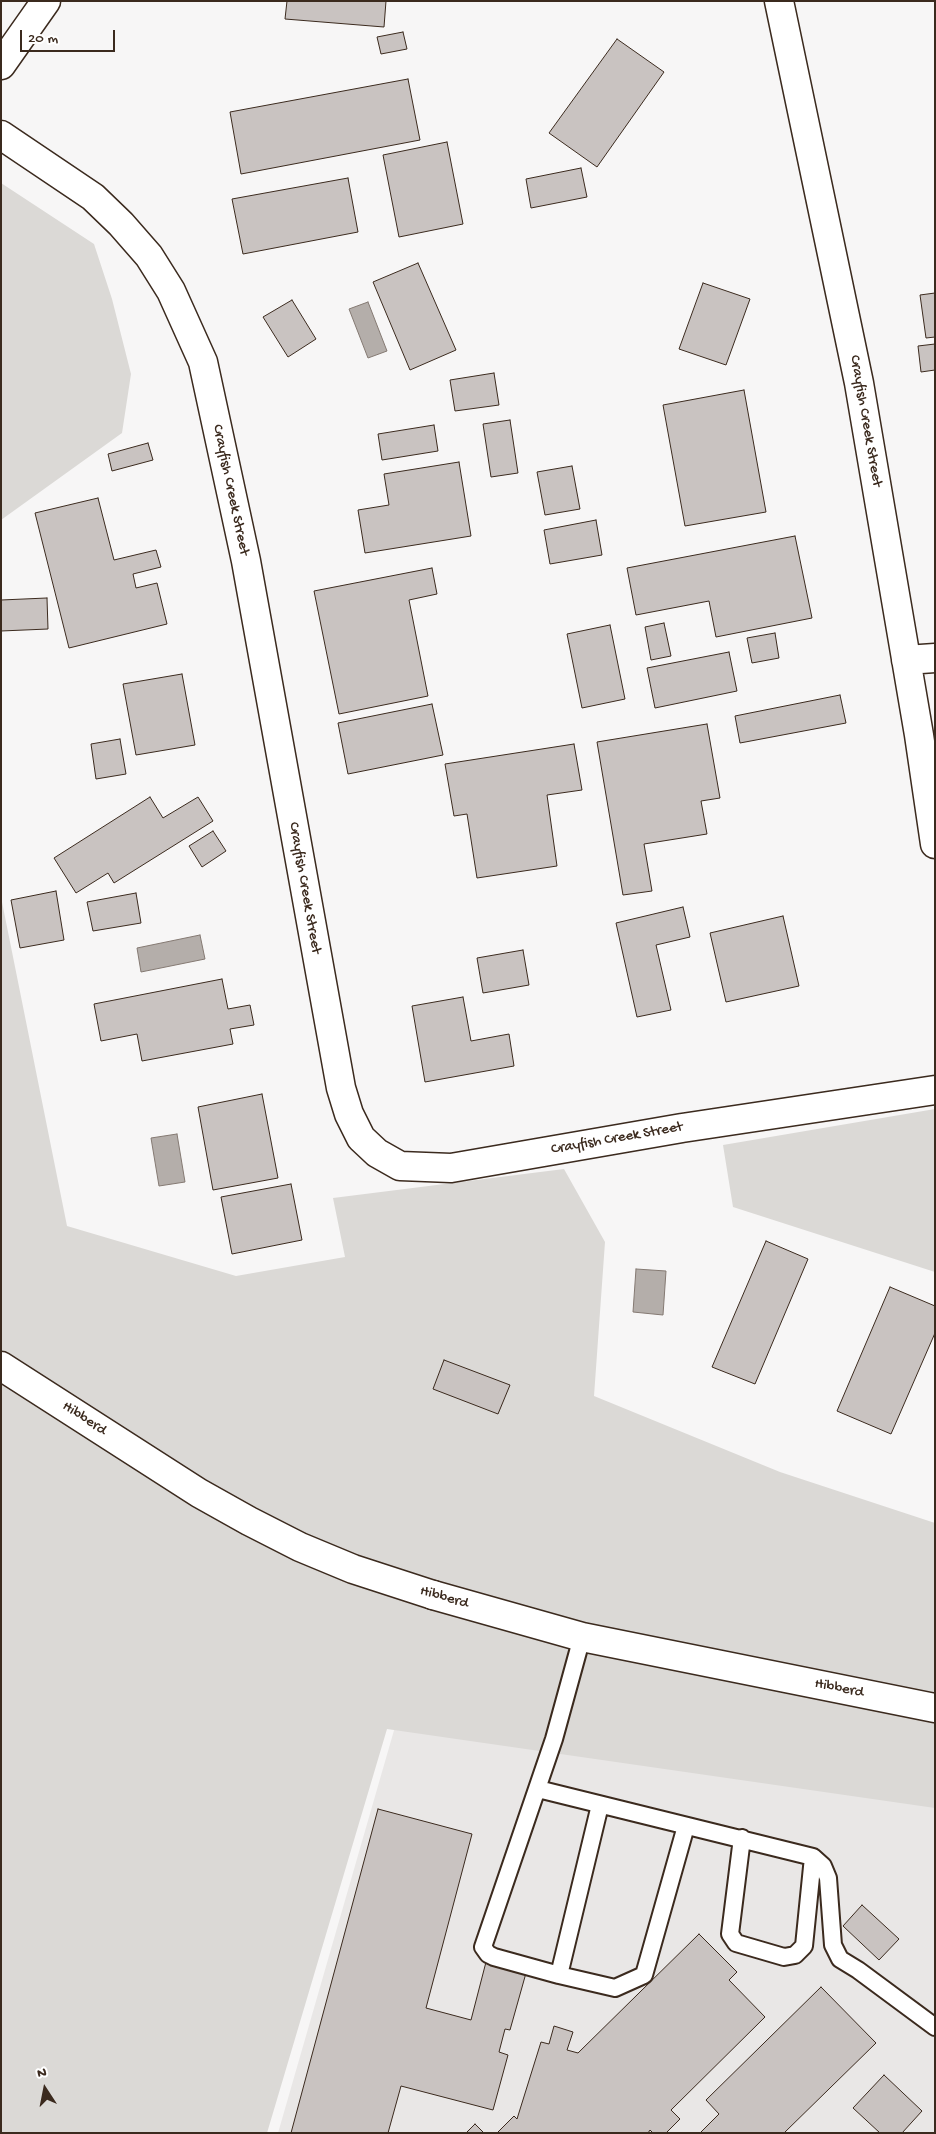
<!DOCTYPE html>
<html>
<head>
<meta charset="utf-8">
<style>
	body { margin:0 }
	#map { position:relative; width:936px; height:2134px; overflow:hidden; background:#f7f6f6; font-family:"Gochi Hand",sans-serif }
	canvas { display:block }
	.frame { position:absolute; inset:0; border:2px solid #3b2a1e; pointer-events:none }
	.north { position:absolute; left:20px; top:2064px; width:50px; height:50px; -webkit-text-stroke:4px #fff; paint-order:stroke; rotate:349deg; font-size:14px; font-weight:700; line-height:20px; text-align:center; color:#3b2a1e }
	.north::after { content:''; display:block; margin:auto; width:18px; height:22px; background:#3b2a1e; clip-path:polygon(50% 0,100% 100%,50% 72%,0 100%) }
	.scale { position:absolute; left:20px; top:30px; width:95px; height:22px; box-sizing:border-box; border:2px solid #3b2a1e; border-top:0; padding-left:6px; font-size:15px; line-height:18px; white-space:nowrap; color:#3b2a1e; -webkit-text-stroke:4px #fff; paint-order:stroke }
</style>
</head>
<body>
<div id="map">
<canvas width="936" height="2134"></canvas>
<div class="frame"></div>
<div class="north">N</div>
<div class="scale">20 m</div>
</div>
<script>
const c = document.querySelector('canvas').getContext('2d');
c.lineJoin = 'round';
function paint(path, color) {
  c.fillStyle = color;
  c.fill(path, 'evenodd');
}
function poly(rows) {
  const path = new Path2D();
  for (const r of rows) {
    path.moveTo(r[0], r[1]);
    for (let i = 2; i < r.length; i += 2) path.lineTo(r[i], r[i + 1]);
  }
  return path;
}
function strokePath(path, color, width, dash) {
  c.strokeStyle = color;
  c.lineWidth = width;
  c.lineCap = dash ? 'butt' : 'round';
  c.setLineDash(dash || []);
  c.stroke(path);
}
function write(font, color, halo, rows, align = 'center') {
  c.font = font + ' "Gochi Hand",sans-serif';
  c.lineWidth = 5;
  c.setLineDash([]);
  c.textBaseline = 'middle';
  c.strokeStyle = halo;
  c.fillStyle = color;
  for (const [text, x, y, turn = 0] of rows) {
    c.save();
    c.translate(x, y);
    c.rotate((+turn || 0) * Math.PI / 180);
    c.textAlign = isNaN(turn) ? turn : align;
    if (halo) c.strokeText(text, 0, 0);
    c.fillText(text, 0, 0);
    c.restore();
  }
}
paint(poly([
	[433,1595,935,1708,935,2133,278,2133]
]), '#e9e7e6');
paint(poly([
	[1,183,94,244,112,299,131,374,122,433,1,520],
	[1,897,67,1226,236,1276,345,1257,333,1198,564,1169,605,1242,594,1396,780,1472,935,1523,935,1808,387,1729,267,2133,1,2133],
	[935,1109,935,1272,733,1207,723,1145]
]), '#dbd9d6');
const water = poly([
	[368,302,387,351,368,358,349,309,368,302],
	[200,935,205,959,141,972,137,948,200,935],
	[177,1134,185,1182,159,1186,151,1138,177,1134],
	[636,1269,666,1271,663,1315,633,1312,636,1269]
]);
paint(water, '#b4aeaa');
strokePath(water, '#847972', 1);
const building = poly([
	[287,1,386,1,384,27,285,19,287,1],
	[403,32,407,49,381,54,377,37,403,32],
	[617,39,664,72,597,167,549,133,617,39],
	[408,79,420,140,241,174,230,112,408,79],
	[447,142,463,224,399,237,383,155,447,142],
	[581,168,587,197,531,208,526,179,581,168],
	[348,178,358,232,243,254,232,199,348,178],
	[418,263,456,350,410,370,373,282,418,263],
	[703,283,750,299,726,365,679,349,703,283],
	[935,293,935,337,926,338,920,295,935,293],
	[292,300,316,339,288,357,263,317,292,300],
	[935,344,935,370,921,372,918,346,935,344],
	[494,373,499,405,455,411,450,380,494,373],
	[744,390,766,512,685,526,663,405,744,390],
	[510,420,518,473,491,477,483,424,510,420],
	[434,425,438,451,382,460,378,434,434,425],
	[148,443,153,460,112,471,108,454,148,443],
	[459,462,471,536,365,553,358,510,389,505,384,474,459,462],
	[572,466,580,509,545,515,537,472,572,466],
	[98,498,114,560,156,550,161,567,133,574,136,588,157,583,167,624,69,648,35,513,98,498],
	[596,520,602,555,550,564,544,530,596,520],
	[795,536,812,618,716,637,709,601,636,615,627,568,795,536],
	[432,568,437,594,409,600,428,696,339,714,314,591,432,568],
	[47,598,48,629,1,631,1,600,47,598],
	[664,623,671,656,651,660,645,627,664,623],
	[610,625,625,699,582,708,567,634,610,625],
	[775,633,779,658,752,663,747,638,775,633],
	[729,652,737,691,655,708,647,668,729,652],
	[182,674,195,745,136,755,123,684,182,674],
	[840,695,846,723,740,743,735,716,840,695],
	[432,704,443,755,348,774,338,723,432,704],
	[707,724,720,798,701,801,707,834,644,844,652,891,623,895,597,742,707,724],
	[120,739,126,774,96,779,91,744,120,739],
	[574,744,582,790,547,795,557,866,477,878,467,814,454,816,445,764,574,744],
	[150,797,163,818,198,797,213,821,114,883,108,873,76,893,54,858,150,797],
	[213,831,226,851,202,867,189,846,213,831],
	[56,891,64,940,20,948,11,900,56,891],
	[136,893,141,923,93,931,87,902,136,893],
	[683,907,690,937,656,945,671,1010,637,1017,616,923,683,907],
	[783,916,799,986,726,1002,710,933,783,916],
	[523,950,529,985,483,993,477,958,523,950],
	[222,979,228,1009,250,1005,254,1025,230,1029,233,1044,142,1061,137,1034,101,1041,94,1004,222,979],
	[463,997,471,1041,509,1034,514,1066,425,1082,412,1006,463,997],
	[262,1094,278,1178,213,1190,198,1107,262,1094],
	[291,1184,302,1240,232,1254,221,1197,291,1184],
	[766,1241,808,1259,755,1384,712,1367,766,1241],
	[890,1287,935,1306,935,1333,891,1434,837,1411,890,1287],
	[444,1360,510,1385,498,1414,433,1389,444,1360],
	[378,1809,472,1834,426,2008,471,2020,486,1962,526,1973,510,2030,505,2029,499,2052,508,2055,493,2110,401,2086,388,2133,291,2133,378,1809],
	[862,1905,899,1939,879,1960,843,1926,862,1905],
	[699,1934,737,1972,729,1980,765,2017,671,2110,680,2119,666,2133,653,2133,650,2130,648,2133,497,2133,514,2116,517,2119,541,2042,549,2044,554,2026,573,2032,567,2050,578,2053,699,1934],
	[821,1987,876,2043,784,2133,700,2133,719,2114,706,2100,821,1987],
	[884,2075,922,2111,902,2133,880,2133,853,2108,884,2075],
	[475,2124,484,2133,466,2133,475,2124]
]);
paint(building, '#c9c3c1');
strokePath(building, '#3b2a1e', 1);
const service = poly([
	[582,1637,554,1739,483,1947,488,1954,494,1957,559,1975,615,1988,644,1975,686,1826],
	[538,1789,813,1857,823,1866,828,1878,833,1945,840,1959,858,1970,935,2027],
	[742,1838,730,1934,736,1943,784,1957,795,1955,804,1946,813,1857],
	[559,1975,600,1805]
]);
const minor = poly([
	[779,1,859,383,919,735,935,844],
	[1,135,93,197,121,224,149,256,171,291,203,362,246,561,341,1088,349,1114,361,1138,377,1153,400,1166,451,1168,682,1128,935,1090],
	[906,660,935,658],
	[433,1595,582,1637,935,1708]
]);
const tertiary = poly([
	[1,65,46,1],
	[1,1366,199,1493,249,1521,300,1547,353,1569,433,1595]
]);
strokePath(service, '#3b2a1e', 20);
strokePath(minor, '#3b2a1e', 31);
strokePath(tertiary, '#3b2a1e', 31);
strokePath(service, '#fff', 16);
strokePath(minor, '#fff', 28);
strokePath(tertiary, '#fff', 28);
write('15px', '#3b2a1e', '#fff', [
	["Crayfish Creek Street",865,421,80],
	["Crayfish Creek Street",230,490,78],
	["Crayfish Creek Street",304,888,80],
	["Crayfish Creek Street",617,1139,-10],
	["Hibberd",84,1419,33],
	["Hibberd",444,1598,16],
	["Hibberd",839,1689,11]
]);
</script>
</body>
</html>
